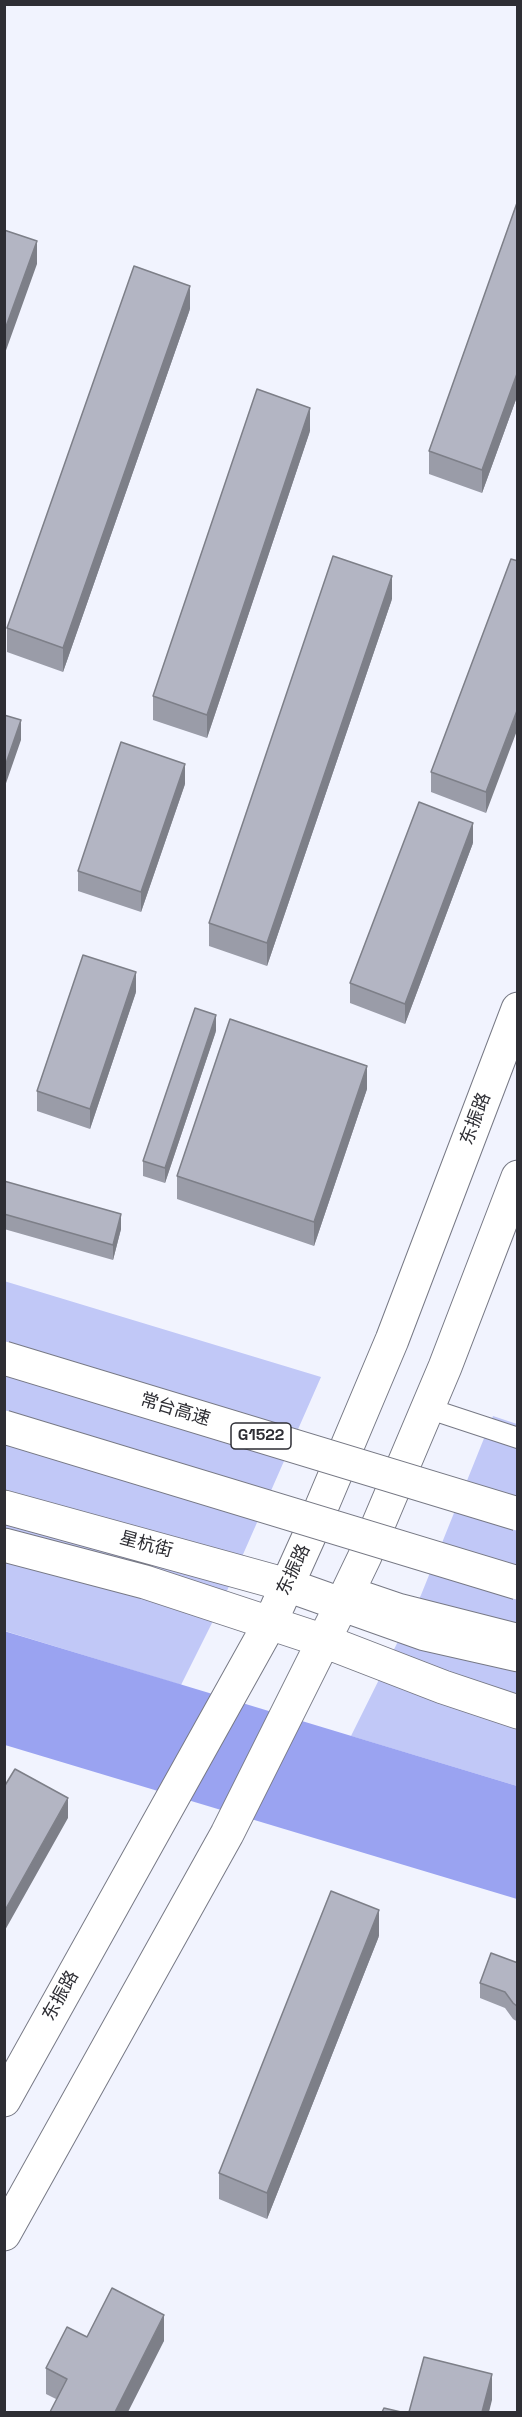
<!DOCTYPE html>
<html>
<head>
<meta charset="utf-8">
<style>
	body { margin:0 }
	#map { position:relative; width:522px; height:2417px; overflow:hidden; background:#f1f3fe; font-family:"Space Grotesk",sans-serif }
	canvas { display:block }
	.frame { position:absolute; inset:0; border:6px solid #2e2e34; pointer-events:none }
</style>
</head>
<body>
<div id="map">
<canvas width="522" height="2417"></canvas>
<div class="frame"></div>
</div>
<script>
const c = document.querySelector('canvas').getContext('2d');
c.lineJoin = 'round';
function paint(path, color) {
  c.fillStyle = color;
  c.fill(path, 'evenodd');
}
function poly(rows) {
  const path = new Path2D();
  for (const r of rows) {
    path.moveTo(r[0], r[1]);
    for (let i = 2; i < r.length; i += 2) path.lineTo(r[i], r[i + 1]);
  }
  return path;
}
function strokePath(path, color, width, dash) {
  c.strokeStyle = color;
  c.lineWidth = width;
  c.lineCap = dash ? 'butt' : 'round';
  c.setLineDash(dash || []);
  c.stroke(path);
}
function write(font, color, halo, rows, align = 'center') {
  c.font = font + ' "Space Grotesk","Noto Sans SC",sans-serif';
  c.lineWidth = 4.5;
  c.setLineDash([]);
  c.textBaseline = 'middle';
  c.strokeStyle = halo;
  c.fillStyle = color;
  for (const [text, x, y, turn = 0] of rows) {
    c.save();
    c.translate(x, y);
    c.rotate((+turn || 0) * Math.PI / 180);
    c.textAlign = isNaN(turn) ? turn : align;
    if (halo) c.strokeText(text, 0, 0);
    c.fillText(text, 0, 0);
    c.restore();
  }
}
paint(poly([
	[4,1281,321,1377,219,1609,181,1685,5,1631],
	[493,1416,517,1424,517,1786,351,1736,421,1595]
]), '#c1c8f7');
paint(poly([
	[4,1631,517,1786,517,1899,5,1745]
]), '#9aa3f1');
const lane = poly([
	[427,1408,518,1438],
	[350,1587,400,1604,518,1634]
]);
const secondary = poly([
	[4,1507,287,1585,425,1634,518,1655],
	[4,1545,145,1582,324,1641,443,1687,518,1712],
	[4,2100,270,1623,311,1532,392,1340,518,1009],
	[4,2234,227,1834,341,1606,365,1556,445,1367,518,1177]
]);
strokePath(lane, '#777985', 22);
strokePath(secondary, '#777985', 35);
strokePath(lane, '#fff', 20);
strokePath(secondary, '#fff', 33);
const highwayBridge = poly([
	[4,1358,518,1514],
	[4,1427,518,1583]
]);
strokePath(highwayBridge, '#777985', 35, []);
strokePath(highwayBridge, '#fff', 33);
paint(poly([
	[518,200,518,394,482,493,429,474,429,451],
	[190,309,63,672,7,652,7,628],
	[310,431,207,738,153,720,153,696],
	[511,559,486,813,431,792,431,772],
	[392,599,267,966,209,946,209,923],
	[185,784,141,912,78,891,78,871],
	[473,843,405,1024,350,1003,350,983],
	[136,992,90,1129,37,1111,37,1091],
	[216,1031,165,1183,143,1176,143,1161],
	[367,1089,314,1246,177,1199,177,1176],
	[4,1181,121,1229,113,1260,4,1229],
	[379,1936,267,2219,219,2199,219,2173],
	[518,1963,518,2022,513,2019,505,2008,480,1998,480,1983],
	[87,2337,164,2341,56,2399,46,2394,46,2368]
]), '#9a9ca8');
paint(poly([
	[37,241,37,264,4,356,4,332],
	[190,286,190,309,63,672,63,648],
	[518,371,518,394,482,493,482,470],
	[310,408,310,431,207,738,207,715],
	[392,576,392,599,267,966,267,943],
	[518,708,518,728,486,813,486,792],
	[21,720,21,740,4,789,4,769],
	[185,764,185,784,141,912,141,892],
	[473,823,473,843,405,1024,405,1004],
	[136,972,136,992,90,1129,90,1109],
	[216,1015,216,1031,165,1183,165,1168],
	[367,1066,367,1089,314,1246,314,1222],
	[121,1214,121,1229,113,1260,113,1245],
	[68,1798,68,1818,4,1932,4,1912],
	[379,1910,379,1936,267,2219,267,2193],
	[164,2315,164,2341,128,2412,115,2412],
	[492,2374,492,2400,489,2412,482,2412]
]), '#7d7f88');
const building = poly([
	[518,200,518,371,482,470,429,451,518,200],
	[4,230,37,241,4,332,4,230],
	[134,266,190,286,63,648,7,628,134,266],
	[257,389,310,408,207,715,153,696,257,389],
	[333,556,392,576,267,943,209,923,333,556],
	[511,559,518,561,518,708,486,792,431,772,511,559],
	[4,715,21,720,4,769,4,715],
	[121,742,185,764,141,892,78,871,121,742],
	[419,802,473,823,405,1004,350,983,419,802],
	[83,955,136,972,90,1109,37,1091,83,955],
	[195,1008,216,1015,165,1168,143,1161,195,1008],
	[230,1019,367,1066,314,1222,177,1176,230,1019],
	[4,1181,121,1214,113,1245,4,1214,4,1181],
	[15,1769,68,1798,4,1912,4,1787,15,1769],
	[331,1891,379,1910,267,2193,219,2173,331,1891],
	[491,1953,518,1963,518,2007,513,2003,505,1992,480,1983,491,1953],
	[112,2288,164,2315,115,2412,50,2412,67,2379,46,2368,67,2327,87,2337,112,2288],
	[424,2357,492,2374,482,2412,409,2412,424,2357],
	[384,2408,401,2412,382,2412,384,2408]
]);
paint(building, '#b3b5c3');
strokePath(building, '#7d7f88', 1.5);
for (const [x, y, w] of [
	[261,1436,60]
]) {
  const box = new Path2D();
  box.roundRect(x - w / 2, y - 13, w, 26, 4.5);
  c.fillStyle = '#fff';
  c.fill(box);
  strokePath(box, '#2e2e34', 1.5);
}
write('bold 16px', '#2e2e34', null, [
	["G1522",261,1436]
]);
write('18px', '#2e2e34', '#fff', [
	["东振路",476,1119,-69],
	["常台高速",175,1410,17],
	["星杭街",146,1545,15],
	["东振路",294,1570,-65],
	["东振路",61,1996,-61]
]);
</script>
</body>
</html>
